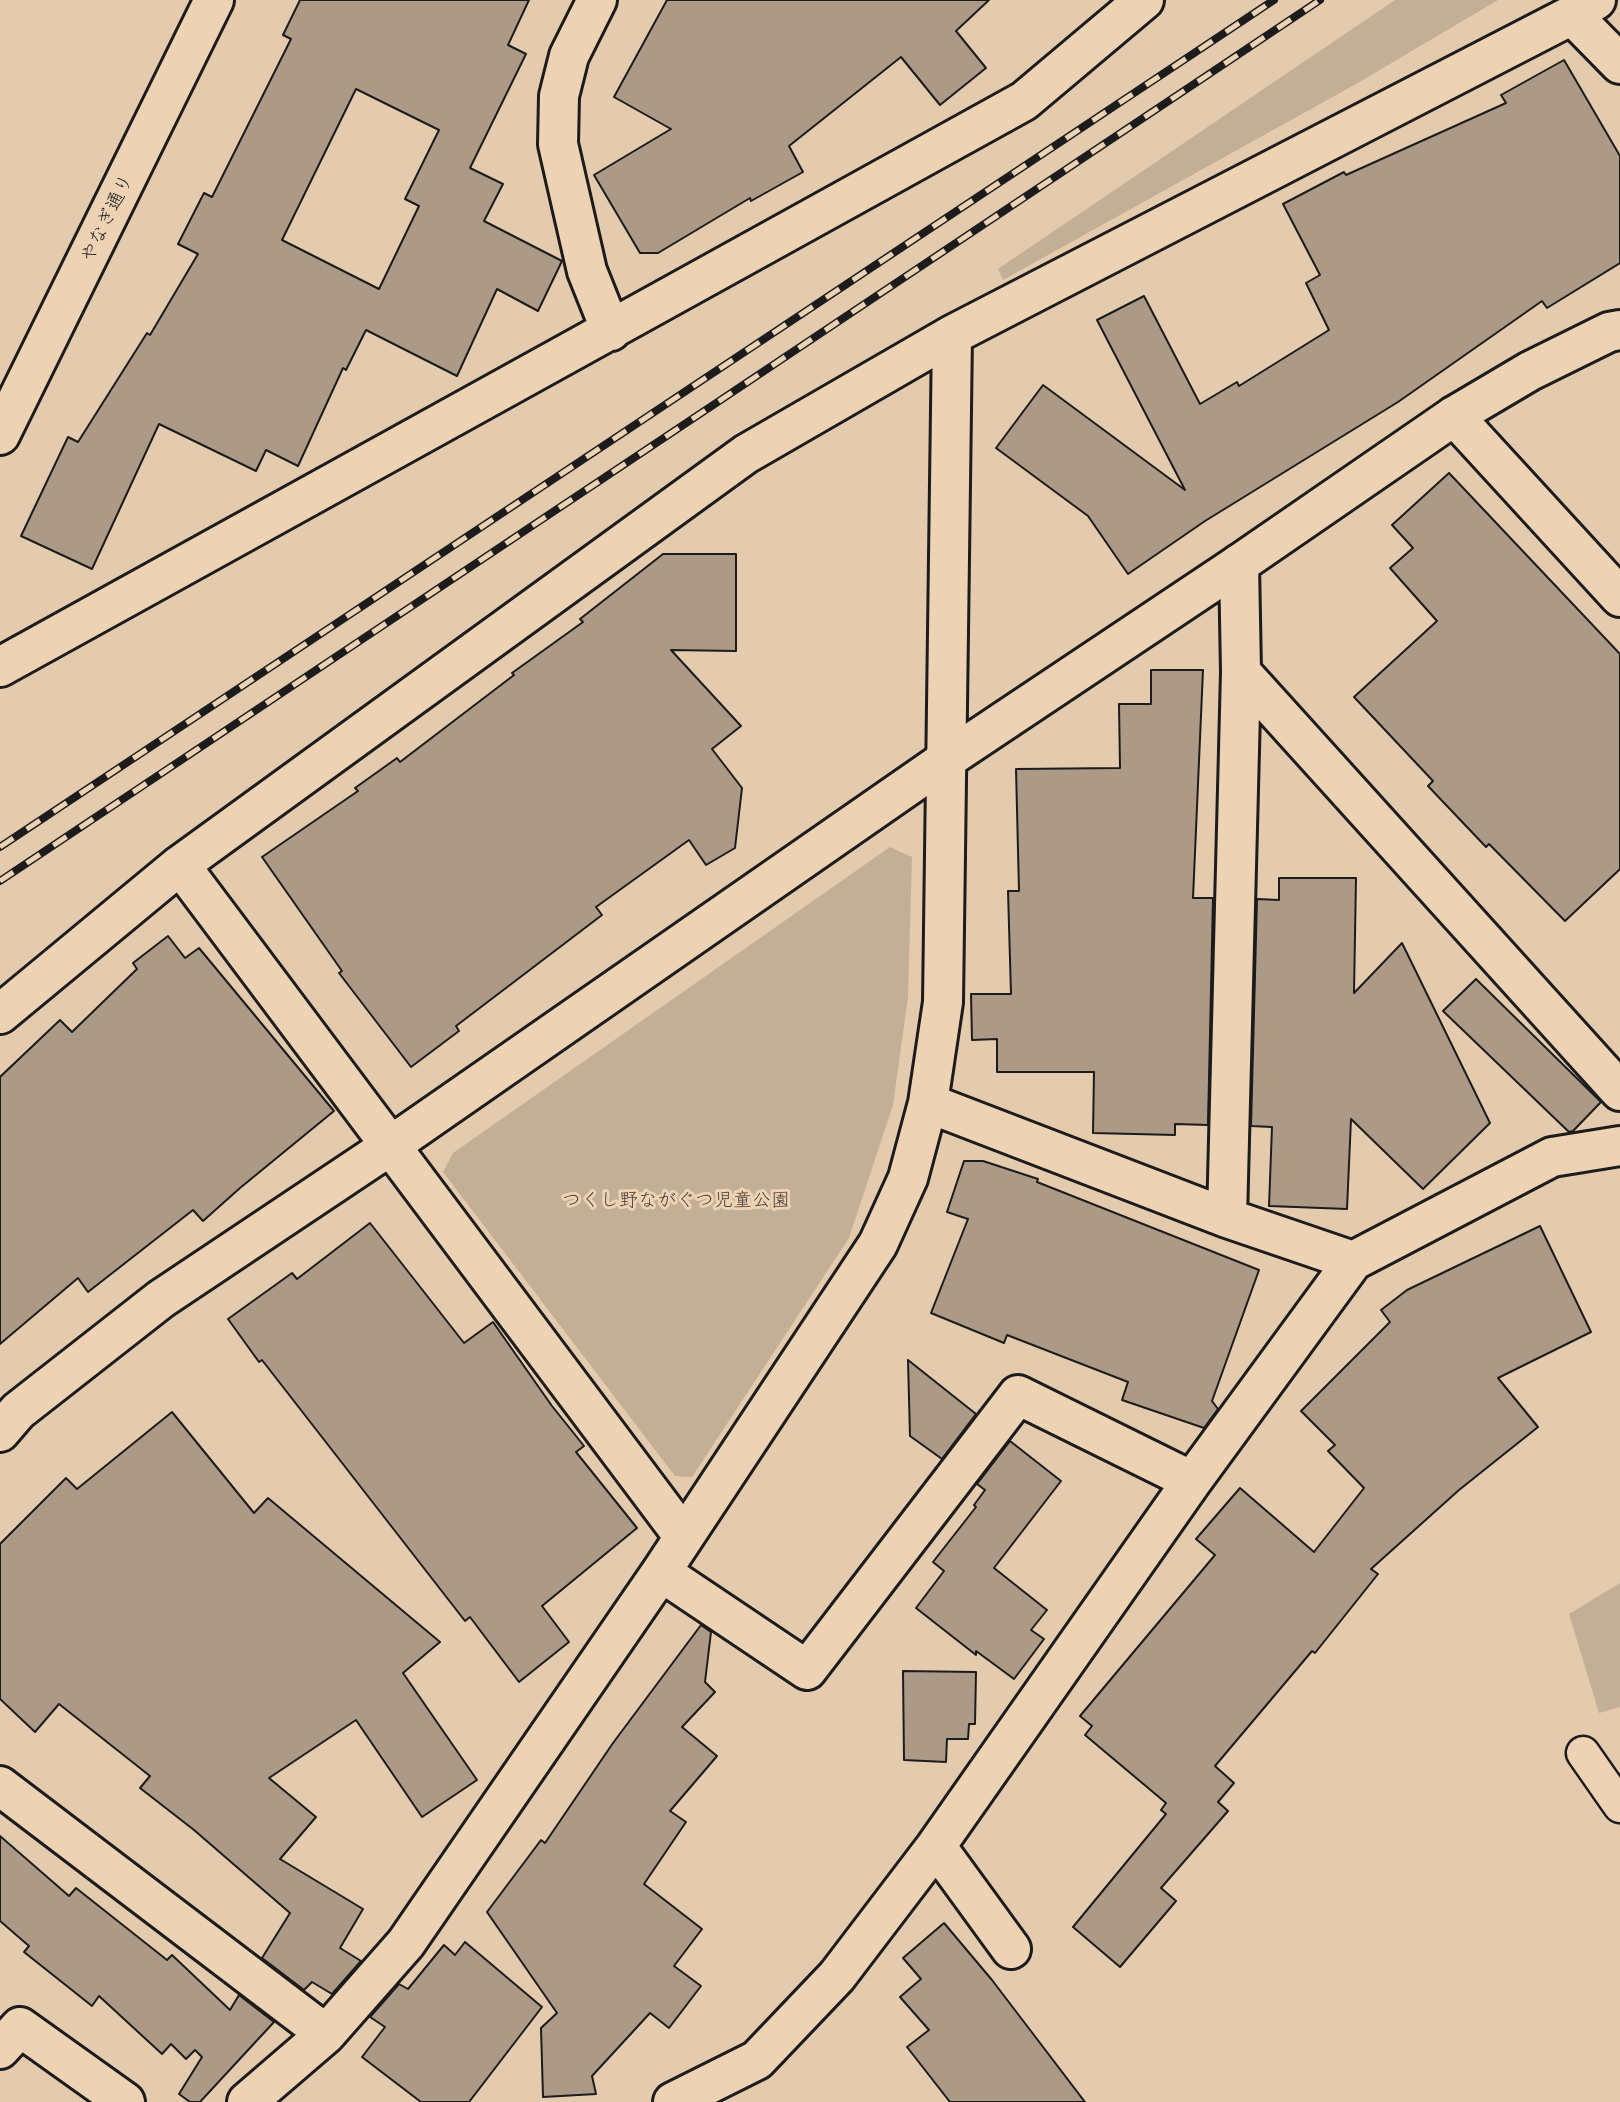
<!DOCTYPE html>
<html>
<head>
<meta charset="utf-8">
<style>
	body { margin:0 }
	canvas { display:block; background:#e5cbae }
</style>
</head>
<body>
<canvas width="1620" height="2102"></canvas>
<script>
const c = document.querySelector('canvas').getContext('2d');
c.lineJoin = 'round';
function paint(path, color) {
  c.fillStyle = color;
  c.fill(path, 'evenodd');
}
function poly(rows) {
  const path = new Path2D();
  for (const r of rows) {
    path.moveTo(r[0], r[1]);
    for (let i = 2; i < r.length; i += 2) path.lineTo(r[i], r[i + 1]);
  }
  return path;
}
function strokePath(path, color, width, dash) {
  c.strokeStyle = color;
  c.lineWidth = width;
  c.lineCap = dash ? 'butt' : 'round';
  c.setLineDash(dash || []);
  c.stroke(path);
}
function write(font, color, halo, rows, align = 'center') {
  c.font = font + ' Mali,"Klee One",sans-serif';
  c.lineWidth = 6;
  c.setLineDash([]);
  c.textBaseline = 'middle';
  c.strokeStyle = halo;
  c.fillStyle = color;
  for (const [text, x, y, turn = 0] of rows) {
    c.save();
    c.translate(x, y);
    c.rotate((+turn || 0) * Math.PI / 180);
    c.textAlign = isNaN(turn) ? turn : align;
    if (halo) c.strokeText(text, 0, 0);
    c.fillText(text, 0, 0);
    c.restore();
  }
}
paint(poly([
	[1395,0,1498,0,1356,84,1003,280,998,269],
	[890,847,912,857,908,997,893,1105,849,1238,692,1477,675,1476,443,1172,453,1153],
	[1620,1583,1620,1707,1599,1713,1569,1614]
]), '#c3ae96');
const building = poly([
	[300,0,529,0,508,45,526,54,470,168,503,184,484,221,562,261,538,311,497,289,457,376,366,330,346,370,343,368,298,466,266,450,256,471,159,424,92,569,21,536,68,437,78,442,147,333,150,335,198,254,178,244,204,193,212,197,291,39,283,35,300,0],
	[356,89,439,130,405,199,419,206,379,289,282,240,356,89],
	[667,0,989,0,956,31,986,68,940,105,901,57,789,146,803,172,751,201,750,198,658,253,640,253,594,175,671,129,614,97,667,0],
	[1564,60,1620,156,1620,263,1547,308,1542,301,1398,402,1205,521,1128,574,1088,516,996,448,1043,385,1185,490,1097,320,1144,296,1200,404,1237,382,1239,386,1329,330,1306,283,1320,275,1283,204,1344,172,1346,175,1506,103,1501,95,1564,60],
	[1449,473,1620,654,1620,869,1565,921,1489,844,1486,847,1428,786,1433,781,1354,697,1437,621,1390,568,1413,548,1392,525,1449,473],
	[663,554,736,554,736,651,671,650,741,726,712,749,742,788,735,848,706,865,689,840,596,907,602,915,456,1026,459,1031,411,1067,339,973,342,971,262,857,358,791,355,788,397,758,400,762,514,675,512,673,583,622,580,619,663,554],
	[1151,670,1203,670,1193,898,1213,898,1208,1125,1175,1124,1175,1135,1093,1133,1094,1072,997,1072,997,1039,972,1040,971,994,1011,994,1008,891,1019,891,1016,769,1120,768,1119,704,1151,704,1151,670],
	[1279,878,1356,878,1354,993,1402,943,1490,1123,1423,1189,1351,1119,1347,1209,1269,1206,1272,1127,1251,1126,1257,899,1279,900,1279,878],
	[168,936,185,958,199,948,334,1111,240,1188,203,1221,193,1210,88,1292,78,1278,0,1344,0,1077,60,1020,72,1032,137,969,133,963,168,936],
	[1476,979,1601,1102,1573,1131,1569,1132,1443,1011,1476,979],
	[964,1161,983,1161,1038,1179,1037,1182,1259,1270,1212,1401,1218,1409,1204,1428,1122,1400,1128,1382,1007,1335,1004,1343,931,1313,968,1219,947,1212,964,1161],
	[370,1223,464,1343,493,1322,552,1406,584,1446,576,1452,637,1528,542,1606,569,1642,519,1682,470,1617,465,1621,262,1360,259,1362,228,1319,292,1273,297,1279,370,1223],
	[1540,1226,1591,1332,1498,1378,1538,1427,1459,1490,1371,1569,1378,1574,1315,1653,1312,1651,1215,1766,1234,1783,1218,1802,1228,1811,1161,1888,1176,1901,1120,1967,1073,1927,1166,1814,1161,1810,1166,1803,1085,1735,1092,1726,1080,1716,1215,1555,1196,1539,1240,1488,1314,1552,1364,1488,1328,1451,1335,1445,1301,1411,1390,1322,1381,1310,1407,1290,1540,1226],
	[908,1360,976,1414,942,1459,910,1436,908,1360],
	[172,1412,254,1513,268,1498,440,1642,403,1673,477,1780,422,1817,356,1720,269,1778,316,1817,280,1859,363,1909,340,1948,361,1961,332,1994,312,1982,304,1990,262,1958,290,1913,194,1830,140,1788,150,1776,59,1704,35,1732,0,1699,0,1544,66,1478,77,1489,172,1412],
	[1010,1441,1061,1481,994,1568,1047,1610,1031,1630,1044,1639,1014,1679,976,1651,976,1655,916,1608,944,1571,933,1562,976,1507,974,1505,985,1490,977,1484,1010,1441],
	[701,1625,711,1632,705,1682,715,1692,682,1727,717,1756,670,1811,686,1822,644,1884,702,1929,674,1966,701,1986,669,2028,650,2013,592,2076,596,2094,543,2097,541,2028,557,2013,487,1912,541,1840,545,1843,613,1743,701,1625],
	[903,1671,976,1672,975,1724,969,1724,968,1739,947,1739,946,1762,904,1760,903,1671],
	[0,1836,69,1896,76,1888,167,1960,172,1955,230,2010,239,1995,274,2022,200,2102,190,2102,179,2094,202,2057,195,2050,186,2059,171,2044,162,2054,99,1996,92,2006,24,1952,29,1946,0,1921,0,1836],
	[944,1923,992,1980,1085,2102,950,2102,907,2047,929,2030,900,1997,921,1979,903,1958,944,1923],
	[465,1942,542,2007,469,2102,421,2102,362,2057,385,2027,370,2017,399,1984,408,1989,444,1945,455,1955,465,1942]
]);
paint(building, '#ac9a86');
strokePath(building, '#1c1c1c', 2);
const service = poly([
	[1583,1753,1620,1806]
]);
const minor = poly([
	[597,0,569,56,559,96,558,144,587,271,611,331],
	[1572,15,1620,64],
	[1454,416,1620,597],
	[0,667,1024,101,1144,0],
	[1241,672,1620,1091],
	[180,865,684,1537],
	[0,1014,180,865,746,454,952,335,1572,15,1596,0],
	[928,1103,1227,1218,1353,1261],
	[1227,1218,1241,672,1239,564],
	[661,1572,807,1670,1018,1395,1192,1481],
	[0,1786,326,2034],
	[936,1846,1011,1949],
	[0,2049,20,2027,125,2102],
	[247,2102,326,2034,406,1943,661,1572,878,1244,908,1178,928,1103,943,1002,952,335],
	[673,2102,757,2060,837,1976,936,1846,1192,1481,1353,1261,1552,1157,1620,1146]
]);
const tertiary = poly([
	[0,435,214,0],
	[0,1432,18,1411,161,1299,390,1146,947,759,1239,564,1454,416,1530,371,1609,332,1620,330]
]);
strokePath(service, '#1c1c1c', 37);
strokePath(minor, '#1c1c1c', 44);
strokePath(tertiary, '#1c1c1c', 44);
strokePath(service, '#edd2b4', 32);
strokePath(minor, '#edd2b4', 38);
strokePath(tertiary, '#edd2b4', 38);
const rail = poly([
	[0,847,1274,0],
	[0,881,1320,0]
]);
strokePath(rail, '#1c1c1c', 8);
strokePath(rail, '#edd2b4', 5, [16]);
write('19px', '#1c1c1c', '#edd2b4', [
	["やなぎ通り",107,218,-64]
]);
write('19px', '#46403a', '#edd2b4', [
	["つくし野ながぐつ児童公園",676,1200]
]);
</script>
</body>
</html>
